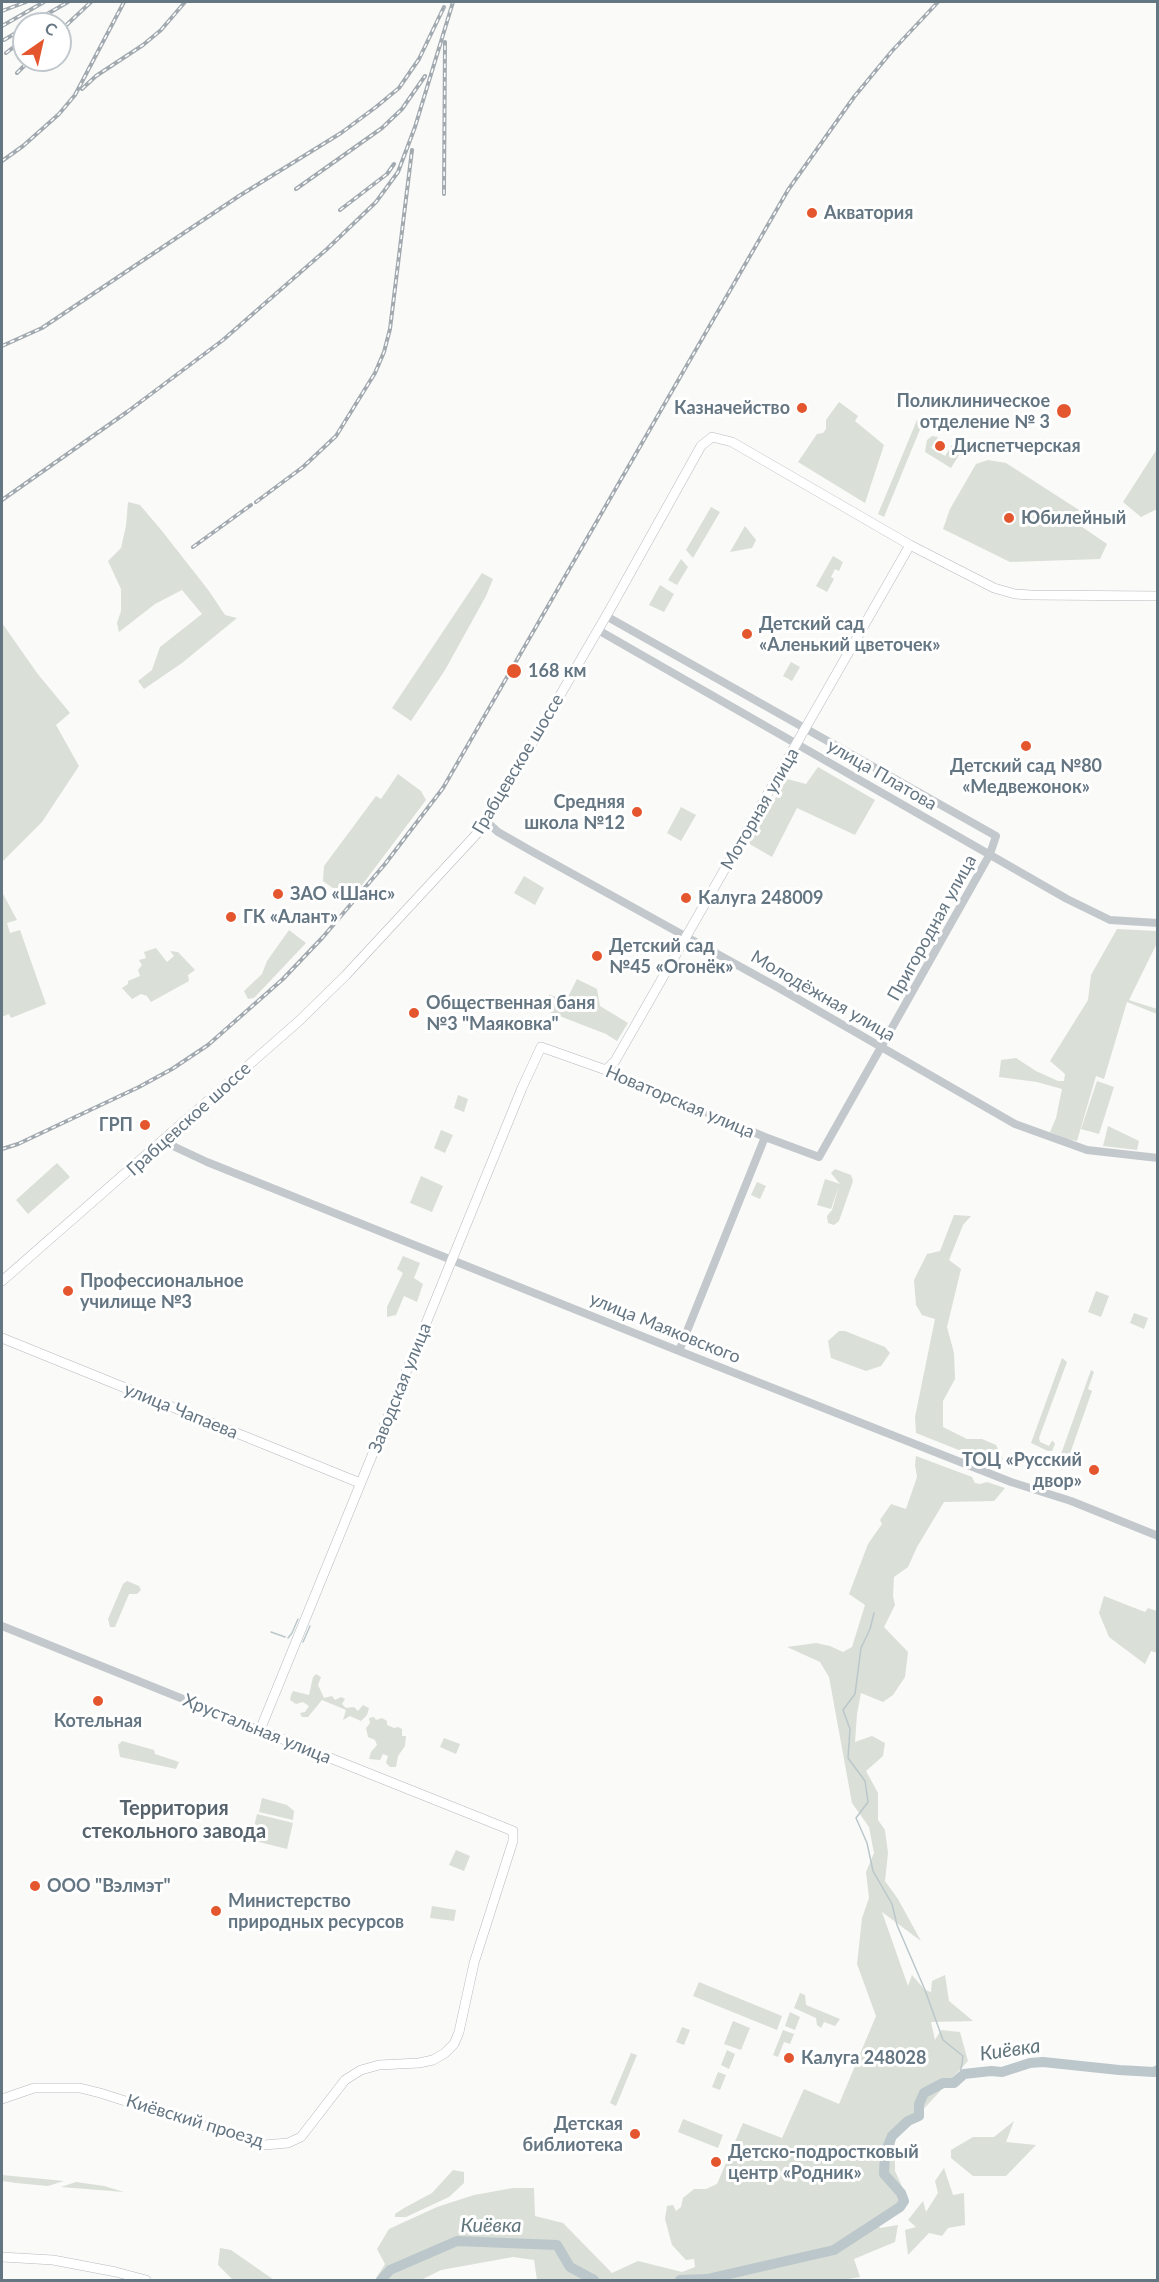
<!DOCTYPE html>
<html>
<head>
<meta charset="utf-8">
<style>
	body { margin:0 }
	#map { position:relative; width:1159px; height:2282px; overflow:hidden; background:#fafaf8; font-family:Lato,sans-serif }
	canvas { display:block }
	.frame { position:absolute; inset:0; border:3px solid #657683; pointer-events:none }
	.north { position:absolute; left:12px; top:12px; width:60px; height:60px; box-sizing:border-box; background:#fff; border:2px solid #c1c8cd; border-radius:50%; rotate:34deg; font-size:16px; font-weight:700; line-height:24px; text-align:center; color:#657683 }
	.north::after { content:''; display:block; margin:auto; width:21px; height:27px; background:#e4572e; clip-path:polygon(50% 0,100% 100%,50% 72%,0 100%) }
</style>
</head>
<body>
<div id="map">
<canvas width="1159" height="2282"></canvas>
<div class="frame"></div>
<div class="north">С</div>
</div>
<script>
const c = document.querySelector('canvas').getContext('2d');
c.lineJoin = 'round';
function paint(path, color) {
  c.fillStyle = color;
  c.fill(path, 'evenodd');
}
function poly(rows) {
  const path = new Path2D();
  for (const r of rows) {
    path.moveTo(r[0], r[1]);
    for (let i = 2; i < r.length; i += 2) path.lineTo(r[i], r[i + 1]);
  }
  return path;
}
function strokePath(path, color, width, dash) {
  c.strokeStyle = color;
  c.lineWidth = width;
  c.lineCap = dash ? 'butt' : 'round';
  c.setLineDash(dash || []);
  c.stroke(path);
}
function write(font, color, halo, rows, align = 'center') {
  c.font = font + ' Lato,sans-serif';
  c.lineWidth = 6;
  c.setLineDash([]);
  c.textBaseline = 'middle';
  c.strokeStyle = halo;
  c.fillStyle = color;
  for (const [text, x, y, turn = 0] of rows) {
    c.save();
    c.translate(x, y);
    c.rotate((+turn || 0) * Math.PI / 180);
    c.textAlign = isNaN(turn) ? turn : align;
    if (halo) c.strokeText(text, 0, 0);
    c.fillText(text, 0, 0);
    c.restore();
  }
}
paint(poly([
	[839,402,858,416,855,421,884,445,865,503,798,462,817,434,823,433,826,429,826,420],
	[917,420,923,422,884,517,878,514],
	[932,436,938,437,931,448,945,456,952,445,959,455,951,468,925,452,927,440],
	[1157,449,1157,509,1141,517,1123,502],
	[988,460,1006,463,1079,510,1072,520,1107,544,1100,559,1010,562,943,529,950,509,976,464],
	[128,502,140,505,162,531,209,591,225,615,237,618,182,663,144,689,138,681,152,670,160,647,202,614,182,590,155,604,119,632,117,623,121,611,121,589,108,561,121,548,126,526],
	[711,507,720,512,693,558,686,550],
	[745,526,756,540,752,548,730,552],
	[833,556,843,562,839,571,835,569,831,577,834,579,827,592,816,586],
	[681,559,688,567,677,585,668,580],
	[482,573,493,579,486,596,445,670,411,721,392,708],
	[660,585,674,594,664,612,649,605],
	[2,623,37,673,70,713,56,725,79,766,42,822,2,862],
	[791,662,800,667,792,681,783,676],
	[818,767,875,800,855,835,797,808,772,857,748,843,787,779,806,784],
	[398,774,421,791,426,800,356,893,341,894,323,881,324,866,376,796,381,799],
	[681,807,696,815,681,841,667,833],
	[524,876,544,888,535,905,514,893],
	[2,892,17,920,7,923,10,933,20,930,46,1004,11,1018,9,1014,2,1017],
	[1117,929,1157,931,1157,943,1129,1000,1157,1009,1157,1014,1127,1002,1104,1079,1096,1076,1077,1141,1067,1139,1050,1132,1056,1118,1062,1089,1037,1082,999,1077,1001,1060,1016,1058,1036,1071,1058,1081,1064,1081,1065,1074,1050,1061,1088,1000,1091,975],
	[289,930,306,943,254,998,248,999,244,991,262,974,267,961],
	[156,948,167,962,174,956,170,951,178,952,195,970,188,975,189,981,151,1002,147,996,141,994,132,999,122,988,128,984,128,981,140,976,138,970,142,965,139,960,146,958,144,952],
	[577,979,597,989,600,1006,628,1023,617,1041,606,1034,544,1010,549,995,567,999],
	[1097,1081,1114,1087,1099,1134,1081,1129],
	[458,1095,468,1099,464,1112,454,1108],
	[1108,1126,1139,1141,1137,1150,1103,1146],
	[441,1130,453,1135,445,1153,434,1148],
	[57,1163,70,1177,28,1214,16,1200],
	[835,1169,851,1175,853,1181,839,1221,834,1225,828,1223,827,1216,832,1210,839,1186,831,1209,817,1205,825,1179,840,1184,831,1173],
	[421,1176,443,1186,432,1212,410,1203],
	[757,1182,766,1186,760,1199,751,1195],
	[954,1215,971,1216,963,1225,949,1260,961,1269,947,1327,954,1353,955,1379,943,1401,943,1427,967,1439,982,1439,996,1445,1003,1459,994,1464,916,1433,915,1417,935,1319,922,1315,916,1305,914,1280,927,1254,940,1251],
	[403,1256,420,1263,414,1278,423,1284,417,1302,404,1296,396,1315,387,1317,387,1307,403,1273,397,1269],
	[1096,1291,1109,1296,1101,1317,1088,1312],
	[1134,1313,1148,1318,1144,1329,1130,1323],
	[839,1331,845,1331,885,1347,890,1353,881,1366,866,1371,831,1358,828,1341],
	[1062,1358,1067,1362,1039,1438,1040,1442,1049,1446,1052,1441,1053,1441,1055,1444,1052,1451,1048,1451,1031,1443],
	[1091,1370,1094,1372,1088,1389,1092,1391,1066,1465,1060,1457],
	[916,1456,972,1477,975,1483,980,1484,987,1482,1005,1488,994,1501,944,1502,917,1547,908,1567,894,1577,893,1596,895,1605,884,1627,908,1652,905,1677,893,1695,883,1702,861,1693,857,1714,855,1742,872,1736,885,1743,883,1756,866,1771,878,1793,878,1820,885,1830,888,1853,885,1881,898,1899,921,1941,882,1912,908,1986,912,1975,925,1990,931,1992,932,1981,945,1975,949,2001,973,2021,931,2022,935,2040,941,2030,960,2032,968,2061,895,2140,895,2171,907,2197,877,2222,880,2228,898,2225,895,2242,854,2259,860,2277,842,2280,537,2280,534,2260,513,2257,441,2270,421,2280,370,2280,375,2280,385,2264,377,2249,389,2229,437,2207,474,2195,513,2188,534,2188,535,2216,563,2223,612,2273,638,2261,682,2272,695,2267,694,2259,686,2260,672,2245,665,2219,667,2206,673,2205,676,2211,681,2207,683,2198,694,2189,706,2189,717,2184,743,2123,782,2138,804,2089,839,2104,876,2016,857,1964,862,1918,869,1898,866,1872,874,1853,869,1827,852,1803,829,1677,820,1662,787,1647,816,1643,830,1646,843,1652,852,1647,865,1605,849,1594,868,1544,882,1524,880,1520,891,1504,906,1509,917,1477,915,1465],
	[127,1581,139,1586,141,1590,137,1594,129,1594,115,1627,110,1627,108,1619,123,1584],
	[1104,1596,1145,1612,1148,1608,1157,1611,1157,1653,1151,1651,1145,1664,1109,1637,1099,1613],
	[316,1674,321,1677,318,1685,324,1698,332,1696,335,1700,341,1697,345,1699,342,1704,346,1708,354,1707,358,1711,363,1705,369,1708,367,1715,361,1721,350,1716,343,1720,346,1710,322,1700,308,1717,302,1717,300,1713,305,1712,309,1706,303,1702,296,1704,290,1700,291,1695,293,1691,309,1695,313,1677],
	[374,1717,376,1720,382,1718,387,1721,387,1725,394,1728,398,1727,402,1729,402,1736,406,1736,405,1746,398,1756,396,1767,390,1767,386,1763,388,1756,383,1754,380,1760,369,1759,371,1752,377,1745,375,1740,368,1737,366,1728,370,1723,369,1718],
	[444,1738,460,1744,456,1754,440,1747],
	[122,1741,154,1750,155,1754,179,1762,176,1769,120,1757,118,1745],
	[262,1798,287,1805,294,1811,293,1820,259,1812],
	[257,1814,293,1823,287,1849,251,1840],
	[456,1850,470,1856,464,1871,449,1865],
	[432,1906,456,1910,454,1921,430,1918],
	[699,1982,782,2016,777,2030,693,1996],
	[800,1993,805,1995,806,2005,840,2019,835,2026,824,2022,821,2028,817,2025,816,2018,794,2008],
	[790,2012,800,2017,795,2030,785,2026],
	[733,2021,750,2028,741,2050,724,2044],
	[682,2027,690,2030,684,2045,676,2042],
	[783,2030,794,2034,790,2044,784,2042,778,2057,773,2055],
	[727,2050,735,2054,729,2069,721,2065],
	[631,2053,637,2055,616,2106,610,2103],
	[718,2072,726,2075,720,2090,712,2087],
	[683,2119,723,2135,718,2148,678,2132],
	[1014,2121,1006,2142,1036,2145,1006,2176,973,2176,951,2158,951,2150,973,2137,994,2137],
	[944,2168,953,2195,964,2193,965,2225,948,2228,942,2236,929,2233,908,2255,905,2230,916,2227,908,2220,923,2201,926,2212,938,2193,935,2181],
	[453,2170,464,2172,464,2183,449,2197,406,2217,395,2217,395,2214,404,2208,432,2193],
	[2,2175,64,2181,48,2186,16,2183,2,2181],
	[76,2182,104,2186,124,2192,61,2187],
	[220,2248,231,2250,274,2280,233,2280,218,2265]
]), '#dadfd7');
strokePath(poly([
	[874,1613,870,1629,861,1648,855,1694,843,1710,850,1729,848,1758,865,1781,868,1802,856,1818,867,1843,873,1871,892,1904,897,1925,925,1990,943,2040,963,2056,960,2076],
	[271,1632,285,1637],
	[288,1638,292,1633,298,1619],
	[303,1642,310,1626]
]), '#bbc7cb', 1.5);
strokePath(poly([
	[381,2280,390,2270,457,2241,557,2245,570,2267,594,2280],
	[680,2280,707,2279,834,2250,900,2207,904,2201,901,2193,884,2174,885,2153,892,2136,908,2121,919,2116,919,2104,924,2093,943,2083,954,2083,964,2074,991,2071,1002,2072,1030,2063,1043,2062,1119,2070,1154,2072,1158,2070]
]), '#bbc7cb', 10);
const major = poly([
	[2,1281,299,1021,346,975,484,826,609,611,701,446,712,437,732,442,910,545,994,588,1015,594,1031,595,1158,596],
	[2,1338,360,1483],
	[2,2099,34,2088,80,2088,100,2093,264,2145,288,2143,301,2137,345,2080,361,2070,379,2065,419,2063,433,2060,445,2053,454,2044,459,2032,474,1963,513,1841,513,1831,260,1730,522,1088,541,1047,606,1070,615,1061,910,545],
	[2,2257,53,2260,116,2272,146,2280]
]);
strokePath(major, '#b5babe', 10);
strokePath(poly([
	[598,630,1067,899,1110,920,1158,923],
	[487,822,498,832,533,852,777,987,1015,1124,1087,1150,1158,1158],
	[606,1070,765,1137,819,1157,990,854,996,836,606,616],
	[166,1140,175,1147,207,1162,679,1351,1011,1482,1071,1501,1158,1536],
	[679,1351,765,1137],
	[2,1626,260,1730]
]), '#c3c8cc', 8);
strokePath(major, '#fff', 9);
const rail = poly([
	[2,11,26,2],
	[30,24,68,2],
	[2,26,44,2],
	[60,31,91,2],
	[4,40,24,28],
	[6,53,24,39],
	[17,73,30,60],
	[82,89,96,76,143,45,161,30,185,2],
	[2,161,23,146,59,114,75,95,124,2],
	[296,189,382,128,402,109,425,76],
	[444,194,445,42],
	[340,210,387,174,394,164],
	[2,346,42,328,239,196,341,133,376,107,399,88,419,59,444,7],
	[2,500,127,412,223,340,327,249,376,202,398,172,415,127,453,2],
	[256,502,303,467,336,436,375,373,384,352,390,329,412,150],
	[193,547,251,505],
	[2,1149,18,1144,139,1087,172,1069,208,1045,283,979,323,937,385,864,443,788,788,190,854,97,892,51,938,2]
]);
strokePath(rail, '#a2aab0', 4);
strokePath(rail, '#fff', 1.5, [4.5]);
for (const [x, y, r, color] of [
	[812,213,6,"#e4572e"],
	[802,408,6,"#e4572e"],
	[1064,411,8,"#e4572e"],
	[940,446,6,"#e4572e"],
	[1009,518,6,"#e4572e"],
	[747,634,6,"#e4572e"],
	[514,671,8,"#e4572e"],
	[1026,746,6,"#e4572e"],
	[637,812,6,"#e4572e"],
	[278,894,6,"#e4572e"],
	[686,898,6,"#e4572e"],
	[231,917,6,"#e4572e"],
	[597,956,6,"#e4572e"],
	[414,1013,6,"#e4572e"],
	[145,1125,6,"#e4572e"],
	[68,1291,6,"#e4572e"],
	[1094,1470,6,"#e4572e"],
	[98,1701,6,"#e4572e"],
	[35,1886,6,"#e4572e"],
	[216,1911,6,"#e4572e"],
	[789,2058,6,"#e4572e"],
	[635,2134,6,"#e4572e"],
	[716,2162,6,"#e4572e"]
]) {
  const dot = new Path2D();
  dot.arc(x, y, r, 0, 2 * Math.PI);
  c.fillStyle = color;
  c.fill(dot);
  strokePath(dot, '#fff', 2);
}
write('bold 18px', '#657683', '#fff', [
	["Акватория",824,213],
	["Поликлиническое",1050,401,"right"],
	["отделение № 3",1050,422,"right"],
	["Казначейство",790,408,"right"],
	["Диспетчерская",952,446],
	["Юбилейный",1021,518],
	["Детский сад",759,624],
	["«Аленький цветочек»",759,645],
	["168 км",528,671],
	["Детский сад №80",1026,766,"center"],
	["«Медвежонок»",1026,787,"center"],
	["Средняя",625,802,"right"],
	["школа №12",625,823,"right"],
	["ЗАО «Шанс»",290,894],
	["Калуга 248009",698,898],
	["ГК «Алант»",243,917],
	["Детский сад",609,946],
	["№45 «Огонёк»",609,967],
	["Общественная баня",426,1003],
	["№3 \"Маяковка\"",426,1024],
	["ГРП",133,1125,"right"],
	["Профессиональное",80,1281],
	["училище №3",80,1302],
	["ТОЦ «Русский",1082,1460,"right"],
	["двор»",1082,1481,"right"],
	["Котельная",98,1721,"center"],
	["ООО \"Вэлмэт\"",47,1886],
	["Министерство",228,1901],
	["природных ресурсов",228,1922],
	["Калуга 248028",801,2058],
	["Детская",623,2124,"right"],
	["библиотека",623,2145,"right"],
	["Детско-подростковый",728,2152],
	["центр «Родник»",728,2173]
], 'left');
write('18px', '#657683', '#fff', [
	["Грабцевское шоссе",518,764,-59],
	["улица Платова",882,775,30],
	["Моторная улица",760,809,-60],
	["Пригородная улица",932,928,-61],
	["Молодёжная улица",823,996,30],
	["Новаторская улица",680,1102,23],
	["Грабцевское шоссе",189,1119,-42],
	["улица Маяковского",665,1328,22],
	["Заводская улица",400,1388,-68],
	["улица Чапаева",181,1411,22],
	["Хрустальная улица",257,1729,22],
	["Киёвский проезд",195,2121,17]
]);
write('bold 20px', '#57646e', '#fff', [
	["Территория",174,1809],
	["стекольного завода",174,1832]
]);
write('italic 20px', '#60757c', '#fff', [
	["Киёвка",1010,2050,-8],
	["Киёвка",491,2226]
]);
</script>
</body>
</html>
